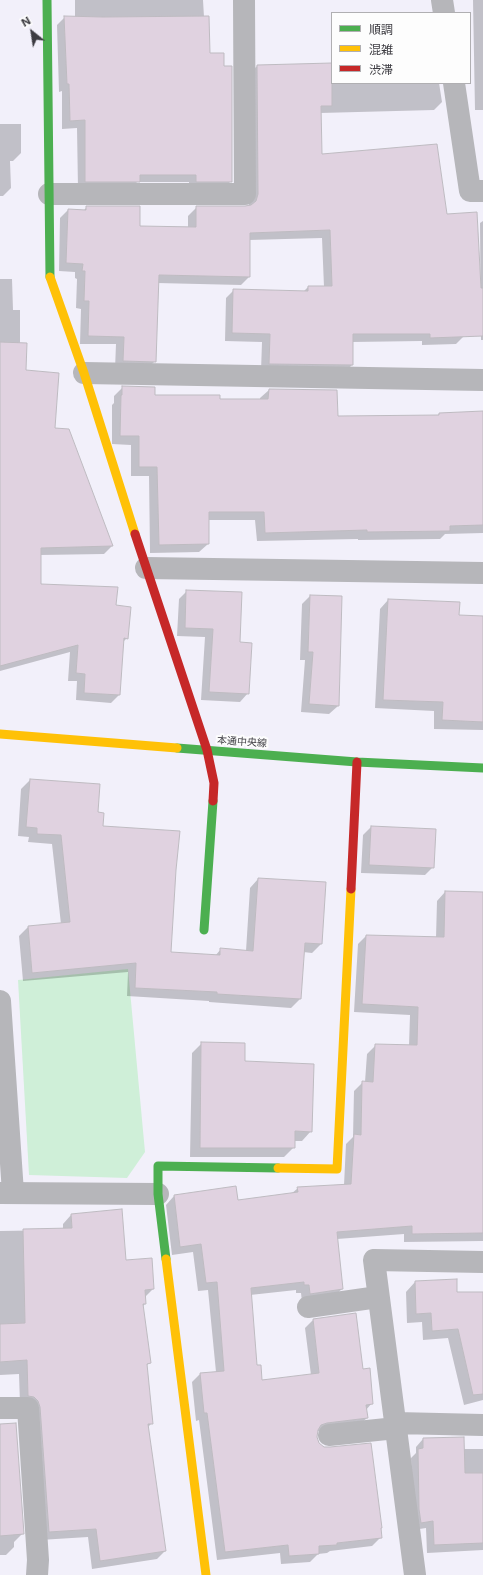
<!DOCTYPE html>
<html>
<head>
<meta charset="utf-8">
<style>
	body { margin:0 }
	#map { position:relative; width:483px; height:1575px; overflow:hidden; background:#f2f0fa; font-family:Inter,"Noto Sans JP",sans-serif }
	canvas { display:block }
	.legend { position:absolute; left:331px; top:12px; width:140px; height:72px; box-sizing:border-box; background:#fdfdfd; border:1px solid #b0afb2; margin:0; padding:5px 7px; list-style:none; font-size:12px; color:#3c3b41 }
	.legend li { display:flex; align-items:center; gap:8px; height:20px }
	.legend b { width:20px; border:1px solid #b0afb2 }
	.north { position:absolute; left:12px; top:12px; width:40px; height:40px; -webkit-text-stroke:3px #fdfdfd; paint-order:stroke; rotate:330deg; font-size:11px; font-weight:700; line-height:16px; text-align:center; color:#3c3b41 }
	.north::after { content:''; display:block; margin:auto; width:14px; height:18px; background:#3c3b41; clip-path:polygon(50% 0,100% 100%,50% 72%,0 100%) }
</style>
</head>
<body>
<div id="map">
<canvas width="483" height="1575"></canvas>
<ul class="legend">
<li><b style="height:5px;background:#4caf50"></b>順調</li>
<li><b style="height:5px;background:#ffc107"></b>混雑</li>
<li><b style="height:5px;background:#c62828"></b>渋滞</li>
</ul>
<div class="north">N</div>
</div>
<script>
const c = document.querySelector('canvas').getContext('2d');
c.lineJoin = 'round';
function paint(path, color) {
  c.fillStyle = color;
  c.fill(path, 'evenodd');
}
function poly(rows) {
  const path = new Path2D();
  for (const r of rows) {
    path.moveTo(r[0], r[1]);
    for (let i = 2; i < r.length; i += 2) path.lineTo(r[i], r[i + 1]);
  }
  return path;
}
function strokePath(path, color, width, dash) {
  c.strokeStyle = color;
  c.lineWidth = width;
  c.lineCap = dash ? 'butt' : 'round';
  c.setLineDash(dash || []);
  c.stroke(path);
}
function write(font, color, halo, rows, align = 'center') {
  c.font = font + ' Inter,"Noto Sans JP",sans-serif';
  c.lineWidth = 4;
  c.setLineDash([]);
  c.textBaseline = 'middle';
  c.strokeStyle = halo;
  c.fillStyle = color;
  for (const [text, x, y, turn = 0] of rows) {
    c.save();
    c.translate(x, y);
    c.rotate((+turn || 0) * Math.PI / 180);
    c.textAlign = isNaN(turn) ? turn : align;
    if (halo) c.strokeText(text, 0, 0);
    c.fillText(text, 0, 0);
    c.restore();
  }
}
paint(poly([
	[128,969,145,1152,127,1178,29,1175,18,980]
]), '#cfefd8');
paint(poly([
	[75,0,203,0,204,17,209,54,231,181,223,189,189,189,189,182,137,182,131,189,78,189,77,128,62,129,62,91,59,92,57,25,65,17,75,17],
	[473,0,483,0,483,110,475,110],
	[332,64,332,83,439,83,442,102,434,110,320,113,321,155,464,336,456,344,422,345,422,341,352,342,352,365,344,373,261,371,262,342,225,341,226,298,234,290,303,292,308,287,324,287,322,238,249,240,249,277,241,285,157,283,155,361,147,369,115,369,116,344,80,344,81,309,76,308,77,279,75,278,75,272,59,271,60,218,68,210,83,211,86,208,139,227,188,228,188,216,196,208,249,207,249,74,257,66],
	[0,98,0,124,21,124,21,153,13,161,10,161,11,188,3,196,0,196],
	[483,221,483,340,481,340,480,223],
	[0,279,12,279,13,310,20,310,20,344,25,371,53,428,68,430,112,546,104,554,40,555,40,585,115,606,127,638,123,642,119,695,111,703,76,700,77,681,68,681,70,652,0,671],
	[123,387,154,396,219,400,260,400,260,398,269,390,337,417,437,416,439,414,483,412,483,533,445,534,440,539,358,540,358,539,257,541,255,520,208,520,208,544,199,552,150,553,149,476,131,476,131,445,112,444,112,405,114,403,114,396],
	[187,591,239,643,248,693,240,702,201,700,205,637,177,636,179,599],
	[310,596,338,706,329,714,301,712,305,660,300,660,302,604],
	[388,600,458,616,483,617,483,730,434,729,434,711,375,708,380,609],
	[30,780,97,813,102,827,170,953,215,956,221,949,246,951,250,888,258,879,321,944,312,953,303,952,300,999,291,1008,209,1002,209,1001,127,996,128,972,23,981,19,936,28,927,61,924,52,844,28,842,29,837,18,836,21,789],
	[371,827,433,867,425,875,361,873,363,835],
	[445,892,483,893,483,1241,404,1242,404,1234,337,1239,342,1289,333,1297,302,1302,301,1293,296,1293,296,1290,250,1295,256,1366,262,1382,311,1375,305,1328,313,1320,362,1370,372,1403,366,1410,367,1418,358,1426,318,1431,316,1431,316,1437,318,1443,381,1528,381,1537,372,1546,330,1551,327,1553,318,1554,310,1562,281,1564,280,1553,217,1560,199,1420,196,1421,192,1382,200,1374,216,1372,208,1290,198,1291,193,1252,172,1255,166,1205,174,1196,236,1187,238,1201,291,1194,298,1188,344,1185,346,1144,353,1137,354,1091,363,1082,365,1082,367,1054,376,1045,409,1046,410,1015,354,1012,358,944,366,936,436,938,437,901],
	[202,1043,244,1062,311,1131,302,1141,294,1141,294,1147,284,1157,190,1157,192,1053],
	[71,1215,126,1262,153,1289,145,1297,145,1304,143,1306,149,1363,146,1366,152,1423,148,1427,165,1551,157,1559,92,1569,88,1537,40,1540,20,1404,19,1374,0,1375,0,1231,63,1230,63,1224],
	[415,1282,456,1293,483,1293,483,1400,464,1405,448,1338,423,1340,422,1322,407,1323,406,1292],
	[0,1425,23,1533,14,1542,14,1547,6,1555,0,1555],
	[423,1439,464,1449,483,1449,483,1550,427,1553,426,1528,413,1530,411,1458,416,1453,416,1447]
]), '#0003');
const building = poly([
	[64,16,103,17,209,16,210,53,224,53,224,66,232,66,232,182,196,182,196,175,140,175,140,182,85,182,85,120,70,121,69,84,67,84,64,16],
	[332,63,332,106,321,106,322,154,437,144,447,214,477,212,481,288,483,288,483,336,430,338,430,334,353,334,353,365,269,364,270,334,232,333,233,289,308,291,308,286,332,286,330,230,250,233,250,277,159,275,156,362,123,361,124,337,88,336,89,301,84,301,85,271,82,271,83,264,66,263,68,209,86,210,86,206,140,206,140,226,196,227,196,206,245,206,251,205,256,201,258,194,257,65,332,63],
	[0,342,27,343,26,370,59,373,55,428,69,429,113,546,41,548,41,584,118,587,116,605,131,607,128,639,124,638,120,695,84,693,85,674,76,673,78,645,0,666,0,342],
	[122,386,155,387,155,395,220,395,220,399,268,399,269,389,337,390,338,416,439,415,439,413,483,411,483,525,450,526,450,531,367,532,367,530,265,533,264,512,209,512,209,544,159,545,157,467,139,467,139,436,120,436,121,395,122,395,122,386],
	[186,590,242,592,240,642,252,643,249,694,209,692,213,629,185,628,186,590],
	[310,595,342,596,339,706,309,704,313,652,308,652,310,595],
	[388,599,460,602,459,615,483,616,483,722,442,720,443,702,383,700,388,599],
	[30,779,100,784,98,812,104,813,103,826,180,831,176,870,171,952,220,955,220,948,253,951,258,878,326,882,322,944,305,943,301,999,217,994,217,992,135,988,136,963,32,973,28,926,70,922,61,835,37,834,37,828,26,827,30,779],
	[371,826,436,829,434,868,369,865,371,826],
	[445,891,483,892,483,1233,412,1234,412,1226,337,1232,343,1289,310,1294,309,1285,304,1285,304,1282,251,1288,257,1365,261,1365,262,1380,319,1373,313,1319,356,1313,363,1369,370,1368,373,1404,366,1405,368,1418,327,1423,321,1425,318,1430,317,1437,319,1443,324,1447,330,1447,371,1443,382,1528,381,1528,382,1538,337,1543,337,1545,319,1546,319,1554,289,1556,288,1545,225,1552,207,1413,204,1413,200,1373,224,1371,217,1282,206,1283,201,1244,180,1247,174,1195,236,1186,238,1200,298,1192,297,1187,351,1184,354,1134,361,1135,362,1081,373,1082,375,1044,417,1045,418,1007,362,1004,366,935,444,937,445,891],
	[201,1042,245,1043,245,1061,314,1064,312,1132,295,1131,295,1148,200,1148,201,1042],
	[122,1209,126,1260,152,1258,154,1289,145,1290,146,1304,143,1304,151,1363,147,1364,153,1424,148,1424,166,1551,100,1561,96,1529,49,1532,40,1407,38,1401,34,1397,28,1396,27,1360,0,1362,0,1324,25,1323,23,1229,72,1228,71,1214,122,1209],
	[457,1279,457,1292,483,1292,483,1394,473,1395,458,1329,432,1331,431,1313,416,1314,415,1281,457,1279],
	[16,1423,24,1534,0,1536,0,1424,16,1423],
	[464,1437,465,1473,483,1473,483,1543,434,1545,433,1521,421,1523,419,1509,418,1449,423,1448,423,1438,464,1437]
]);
paint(building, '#e0d2e0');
strokePath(building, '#bebbc1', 1);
strokePath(poly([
	[442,0,444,13],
	[454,83,470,191,483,191],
	[49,194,245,194,244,0],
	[84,373,483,380],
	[146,568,483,573],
	[0,1001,13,1193],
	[0,1193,158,1194],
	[308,1307,378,1297],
	[0,1408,28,1408,38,1560,37,1575],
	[396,1423,483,1425],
	[329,1435,396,1428],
	[415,1575,374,1260,483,1262]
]), '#b6b6ba', 22);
strokePath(poly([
	[47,0,50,277],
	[177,748,357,762,483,768],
	[204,930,213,801],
	[166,1259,158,1194,158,1166,278,1168]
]), '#4caf50', 9);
strokePath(poly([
	[50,277,84,373,135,534],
	[0,734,177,748],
	[278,1168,337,1169,351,889],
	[166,1259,206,1575]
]), '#ffc107', 9);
strokePath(poly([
	[135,534,207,750,214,783,213,801],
	[351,889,357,762]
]), '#c62828', 9);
write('10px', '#3c3b41', '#fdfdfd', [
	["本通中央線",242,742,4]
]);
</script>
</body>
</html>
